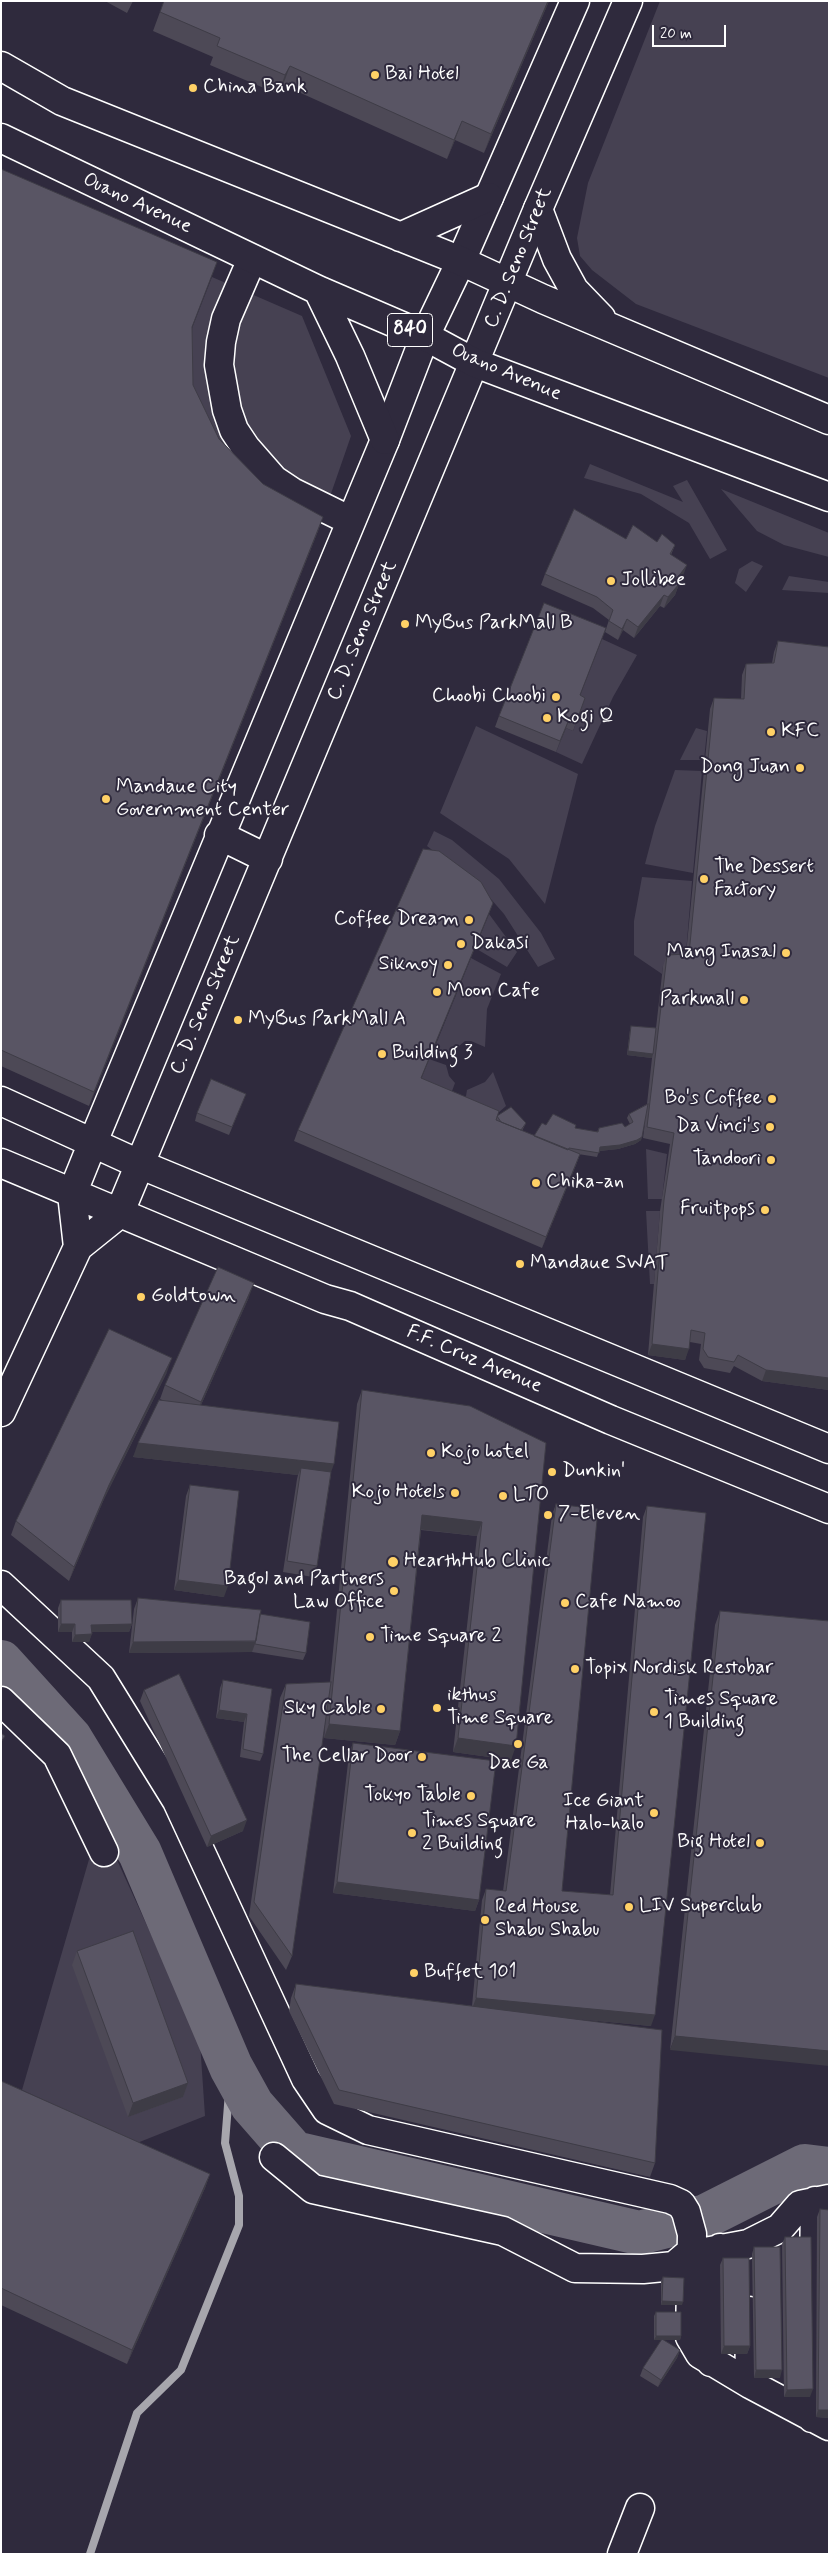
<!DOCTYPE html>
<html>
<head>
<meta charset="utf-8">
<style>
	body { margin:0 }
	#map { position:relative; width:830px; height:2555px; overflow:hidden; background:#2f2a3d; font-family:Mynerve,sans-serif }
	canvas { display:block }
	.frame { position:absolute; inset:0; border:2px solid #fff; pointer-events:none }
	.scale { position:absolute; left:652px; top:25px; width:74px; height:22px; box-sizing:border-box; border:2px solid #fff; border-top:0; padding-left:6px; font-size:15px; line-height:18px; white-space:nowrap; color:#fff; -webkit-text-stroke:4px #2f2a3d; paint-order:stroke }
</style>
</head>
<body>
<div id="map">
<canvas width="830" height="2555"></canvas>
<div class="frame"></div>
<div class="scale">20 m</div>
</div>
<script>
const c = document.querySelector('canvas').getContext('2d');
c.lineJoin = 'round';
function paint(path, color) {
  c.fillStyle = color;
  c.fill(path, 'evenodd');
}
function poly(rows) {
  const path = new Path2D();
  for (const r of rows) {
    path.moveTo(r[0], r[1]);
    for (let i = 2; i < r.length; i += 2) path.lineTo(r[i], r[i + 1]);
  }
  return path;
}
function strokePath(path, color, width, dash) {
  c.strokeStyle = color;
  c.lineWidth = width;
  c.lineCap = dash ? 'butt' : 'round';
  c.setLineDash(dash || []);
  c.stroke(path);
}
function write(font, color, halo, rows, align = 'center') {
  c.font = font + ' Mynerve,sans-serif';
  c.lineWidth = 4;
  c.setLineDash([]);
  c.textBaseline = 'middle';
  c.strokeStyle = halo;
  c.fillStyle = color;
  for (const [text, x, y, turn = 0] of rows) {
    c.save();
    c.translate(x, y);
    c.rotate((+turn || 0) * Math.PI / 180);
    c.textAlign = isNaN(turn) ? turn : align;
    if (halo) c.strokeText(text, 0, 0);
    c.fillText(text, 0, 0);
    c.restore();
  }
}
paint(poly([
	[660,1,829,1,829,378,636,304,592,270,580,256,577,238,588,183],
	[212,277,302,316,351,436,318,531,258,498,188,399,187,341],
	[590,464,683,502,673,486,687,480,727,550,710,559,689,523,641,494,584,478],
	[721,489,829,533,829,557,784,545,757,531],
	[752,561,763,566,746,592,735,583,739,569],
	[789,576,829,582,829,593,782,590],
	[602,639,637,655,613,697,582,764,556,752,566,728,573,731,581,709,576,706],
	[476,726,578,774,545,904,509,859,440,813],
	[696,728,707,731,704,760,680,760],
	[675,770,702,771,693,873,645,864,655,826],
	[434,831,452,840,499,879,541,933,555,959,538,967,504,914,483,890,427,846],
	[642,877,692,881,685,965,663,966,662,974,634,955,634,921],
	[489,914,517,952,507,967,475,948],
	[471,958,501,974,487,1009,485,1047,471,1041,465,1041,447,1056,434,1049],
	[429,1059,446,1065,449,1076,455,1083,448,1102,417,1089],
	[493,1072,506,1106,490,1120,464,1108,467,1090,485,1082],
	[646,1149,667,1154,662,1199,648,1199],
	[646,1211,660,1211,654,1284,650,1284],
	[112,1849,200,2042,205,2116,137,2143,22,2090,90,1856]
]), '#464152');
strokePath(poly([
	[90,2554,137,2413,181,2370,239,2225,239,2196,225,2143,231,2067]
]), '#a7a6ad', 8);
strokePath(poly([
	[1,1662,70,1738,140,1853,231,2067,252,2105,294,2153,639,2233,706,2216,805,2166,829,2169]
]), '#6d6a77', 44);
const minor = poly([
	[252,259,226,319,221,342,219,365,227,410,234,430,246,448,274,480,292,492,351,521],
	[219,835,268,859],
	[1,1101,139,1164,829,1449],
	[1,1163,325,1299,350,1306,611,1420,829,1509],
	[78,1247,72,1194,93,1142,385,440,425,336,461,261,575,1],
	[1,1412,78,1247,119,1214,538,209,628,1],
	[1,1585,101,1678,177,1801,306,2079,327,2110,368,2130,670,2199,681,2204,686,2212,692,2234,690,2337,700,2354,750,2384,829,2426],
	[1,1701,57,1755,104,1852],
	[274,2157,313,2189,503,2231,575,2268,643,2269,674,2266,693,2250,705,2252,748,2244,780,2228,800,2205,829,2199],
	[749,2311,750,2384],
	[711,2362,720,2248],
	[812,2418,815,2201],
	[622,2554,640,2508]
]);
const highway = poly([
	[1,66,62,101,461,261,543,299,829,420],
	[1,138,318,290,425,336,475,363,829,497],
	[538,209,557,259,574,290,601,318],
	[400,237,489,197],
	[318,290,350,356,385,440]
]);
strokePath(minor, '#fff', 31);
strokePath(highway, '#fff', 31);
strokePath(minor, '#2f2a3d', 28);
strokePath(highway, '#2f2a3d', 28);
paint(poly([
	[105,1,133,1,127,13],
	[164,1,549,1,484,153,455,140,447,159,283,85,278,94,210,65,213,57,153,31],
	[1,169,192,328,193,385,219,439,263,484,318,531,89,1106,1,1066],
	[626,539,675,545,671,555,683,576,678,583,679,584,675,595,664,608,660,606,634,638,623,630,618,640,605,632,609,620,593,608,541,585,545,574],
	[778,641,829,647,829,1390,762,1381,734,1366,730,1373,704,1368,699,1360,701,1344,690,1342,685,1360,648,1355,660,1211,670,1144,643,1138,645,1122,641,1140,635,1144,618,1149,599,1151,597,1157,578,1154,580,1154,576,1165,542,1248,294,1141,298,1130,493,903,421,1078,497,1116,526,1123,522,1131,534,1136,546,1125,575,1128,597,1132,599,1128,625,1127,630,1124,627,1118,629,1114,647,1104,652,1058,627,1055,630,1030,631,1026,656,1028,663,966,667,955,686,954,710,709,714,698,741,699,742,675,746,664,772,663,774,652],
	[580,695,585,698,573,731,566,728,556,752,495,727,499,716],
	[243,1101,229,1135,195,1121,197,1113],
	[249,1297,201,1405,331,1474,317,1566,313,1577,283,1572,297,1479,298,1475,133,1457,164,1401,160,1399,165,1385],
	[167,1372,104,1499,69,1581,11,1535,16,1521],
	[362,1390,546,1443,511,1760,453,1752,477,1536,421,1530,400,1731,395,1745,324,1738,326,1713,292,1956,286,1970,249,1916,280,1698,286,1684,330,1682,357,1404],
	[190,1485,224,1597,174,1590,186,1496],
	[556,1504,562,1891,610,1895,643,1517,647,1506,651,2026,567,2018,655,2163,650,2177,334,2104,289,2011,291,1998,296,1984,472,2006,482,1900,486,1889,503,1891,552,1515],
	[138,1598,260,1614,306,1653,303,1660,252,1652,129,1653,134,1609],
	[61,1600,132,1624,129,1632,92,1632,89,1642,72,1642,72,1632,58,1632,58,1608],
	[720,1611,829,1621,670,2050,715,1625],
	[223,1680,272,1689,263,1754,260,1761,240,1757,244,1722,216,1718,220,1688],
	[144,1690,243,1831,207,1847,140,1701],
	[353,1743,479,1900,475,1911,333,1893,349,1754],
	[77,1951,188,2083,183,2097,128,2117,72,1965],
	[1,2081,210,2174,205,2188,127,2364,1,2305],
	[820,2209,829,2418,816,2417,817,2217],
	[785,2237,810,2397,784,2397,782,2244],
	[754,2247,780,2378,754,2378,752,2254],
	[723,2258,750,2346,747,2354,721,2354,720,2265],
	[663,2277,682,2305,661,2305,661,2281],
	[656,2312,681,2336,680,2340,663,2340,680,2350,677,2358,658,2387,640,2376,643,2368,662,2340,654,2340,654,2316]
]), '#4d4956');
paint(poly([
	[548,1,549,1,484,153,491,134],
	[290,66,283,85,278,94,285,75],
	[462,121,455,140,447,159,454,140],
	[323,517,318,531,89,1106,94,1092],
	[687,565,683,576,671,592,675,581],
	[679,584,675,595,664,608,668,597],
	[664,595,660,606,634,638,638,627],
	[627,619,623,630,618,640,622,629],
	[570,717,566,728,556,752,560,741],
	[493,903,489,914,417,1089,421,1078],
	[628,1051,653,1054,652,1058,627,1055],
	[642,1137,641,1140,635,1144,618,1149,599,1151,600,1147],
	[580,1154,576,1165,542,1248,546,1237],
	[254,1283,249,1297,196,1416,201,1402],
	[652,1344,689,1349,685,1360,648,1355],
	[172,1358,167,1372,104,1499,69,1581,74,1567,109,1485],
	[766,1370,829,1378,829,1390,762,1381],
	[138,1443,334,1464,329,1478,301,1468,298,1475,133,1457],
	[422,1515,482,1522,477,1536,417,1529],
	[178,1580,228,1586,224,1597,174,1590],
	[61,1624,75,1624,72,1632,58,1632],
	[132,1624,129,1632,89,1632,91,1625],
	[92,1634,89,1642,72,1642,75,1635],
	[256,1641,252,1652,129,1653,133,1642],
	[219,1710,247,1714,244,1722,216,1718],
	[329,1724,400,1731,395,1745,324,1738],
	[458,1738,516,1746,511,1760,453,1752],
	[247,1820,243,1831,207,1847,211,1836],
	[337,1882,479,1900,475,1911,333,1893],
	[476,1998,655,2015,651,2026,472,2009],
	[675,2036,829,2051,829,2066,670,2050],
	[188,2083,183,2097,128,2117,133,2103],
	[210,2174,205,2188,127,2364,132,2350],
	[662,2301,683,2302,682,2305,661,2305],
	[656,2336,681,2336,680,2340,654,2340],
	[724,2346,750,2346,747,2354,721,2354],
	[680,2350,677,2358,658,2387,661,2380],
	[756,2370,782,2370,780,2378,754,2378],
	[813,2389,810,2397,784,2397,787,2390],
	[818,2410,829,2410,829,2418,816,2417]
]), '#3e3c46');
const building = poly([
	[164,1,548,1,491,134,462,121,454,140,290,66,285,75,217,46,220,38,160,12,164,1],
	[1,169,217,262,192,327,193,385,219,439,263,484,323,517,94,1092,1,1050,1,169],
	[574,509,626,539,633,525,657,542,662,534,675,545,670,554,687,565,675,581,679,584,668,597,664,595,638,627,627,619,622,629,609,621,613,610,597,597,545,574,574,509],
	[544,603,606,628,580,695,585,698,577,720,570,717,560,741,499,716,544,603],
	[778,641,829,647,829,1378,766,1370,738,1355,734,1362,708,1357,703,1349,705,1333,691,1330,689,1349,652,1344,664,1200,674,1133,647,1127,667,955,689,954,714,698,744,699,746,664,774,663,778,641],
	[423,849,439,851,481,882,493,903,421,1078,499,1111,496,1120,580,1154,546,1237,298,1130,423,849],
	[631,1026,656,1028,653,1054,628,1051,631,1026],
	[211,1079,246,1094,232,1127,197,1113,211,1079],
	[648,1104,642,1137,637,1140,620,1145,600,1147,599,1153,569,1148,568,1150,534,1136,542,1123,546,1125,553,1114,576,1125,575,1128,598,1132,599,1128,622,1123,625,1127,633,1122,629,1114,648,1104],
	[511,1107,526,1123,521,1130,501,1122,497,1116,511,1107],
	[218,1267,254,1283,201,1402,165,1385,218,1267],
	[109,1329,172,1358,109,1485,74,1567,16,1521,109,1329],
	[362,1390,470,1406,546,1443,516,1746,458,1738,482,1522,422,1515,400,1731,329,1724,362,1390],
	[159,1400,339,1422,334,1464,138,1443,159,1400],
	[301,1468,331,1472,317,1566,287,1561,301,1468],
	[190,1485,239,1491,228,1586,178,1580,190,1485],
	[556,1504,598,1509,562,1891,613,1895,647,1506,706,1513,655,2015,476,1998,486,1889,506,1891,556,1504],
	[138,1598,261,1610,256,1641,133,1642,138,1598],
	[61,1600,131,1600,132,1624,91,1625,92,1634,75,1635,75,1624,61,1624,61,1600],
	[720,1611,829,1621,829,2051,675,2036,720,1611],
	[260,1614,310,1622,306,1653,255,1644,260,1614],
	[179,1674,247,1820,211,1836,144,1690,179,1674],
	[223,1680,272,1689,263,1754,243,1749,247,1714,219,1710,223,1680],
	[331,1682,292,1956,254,1902,268,1802,286,1684,331,1682],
	[1,1733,5,1736,1,1742,1,1733],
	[353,1743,496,1761,479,1900,337,1882,353,1743],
	[133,1931,188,2083,133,2103,77,1951,133,1931],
	[296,1984,662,2030,655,2163,339,2090,294,1997,296,1984],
	[1,2081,210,2174,132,2350,1,2288,1,2081],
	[820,2209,829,2210,829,2410,818,2410,820,2209],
	[785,2237,811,2237,813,2389,787,2390,785,2237],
	[754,2247,780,2247,782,2370,756,2370,754,2247],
	[723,2258,749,2258,750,2346,724,2346,723,2258],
	[663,2277,684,2278,683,2302,662,2301,663,2277],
	[656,2312,681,2312,681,2336,656,2336,656,2312],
	[662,2339,680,2350,661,2380,643,2368,662,2339]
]);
paint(building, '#595564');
strokePath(building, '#3e3c46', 1);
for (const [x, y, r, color] of [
	[375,75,5,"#ffd166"],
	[193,88,5,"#ffd166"],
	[611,581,5,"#ffd166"],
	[405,624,5,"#ffd166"],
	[556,697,5,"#ffd166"],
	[547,718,5,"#ffd166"],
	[771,732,5,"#ffd166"],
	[800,768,5,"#ffd166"],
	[106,799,5,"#ffd166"],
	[704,879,5,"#ffd166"],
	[469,920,5,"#ffd166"],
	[461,944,5,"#ffd166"],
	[786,953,5,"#ffd166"],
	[448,965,5,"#ffd166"],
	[437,992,5,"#ffd166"],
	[744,1000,5,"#ffd166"],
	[238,1020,5,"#ffd166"],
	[382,1054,5,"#ffd166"],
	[772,1099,5,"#ffd166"],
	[770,1127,5,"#ffd166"],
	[771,1160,5,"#ffd166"],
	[536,1183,5,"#ffd166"],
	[765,1210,5,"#ffd166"],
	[520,1264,5,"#ffd166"],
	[141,1297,5,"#ffd166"],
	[431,1453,5,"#ffd166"],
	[552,1472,5,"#ffd166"],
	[455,1493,5,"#ffd166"],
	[503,1496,5,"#ffd166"],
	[548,1515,5,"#ffd166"],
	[393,1562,6,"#ffd166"],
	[394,1591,5,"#ffd166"],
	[565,1603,5,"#ffd166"],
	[370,1637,5,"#ffd166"],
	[575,1669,5,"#ffd166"],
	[437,1708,5,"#ffd166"],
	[381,1709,5,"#ffd166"],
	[654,1712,5,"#ffd166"],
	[518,1744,5,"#ffd166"],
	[422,1757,5,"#ffd166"],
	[471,1796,5,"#ffd166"],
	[654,1813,5,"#ffd166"],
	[412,1833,5,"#ffd166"],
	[760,1843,5,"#ffd166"],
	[629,1907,5,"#ffd166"],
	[485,1920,5,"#ffd166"],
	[414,1973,5,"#ffd166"]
]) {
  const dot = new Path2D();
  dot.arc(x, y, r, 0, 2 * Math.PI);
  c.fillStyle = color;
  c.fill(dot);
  strokePath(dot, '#2f2a3d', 2);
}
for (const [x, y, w] of [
	[410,330,45]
]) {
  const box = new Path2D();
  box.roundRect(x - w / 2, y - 16.5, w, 33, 4);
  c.fillStyle = '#2f2a3d';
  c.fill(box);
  strokePath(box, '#fff', 1);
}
write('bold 19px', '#fff', null, [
	["840",410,330]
]);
write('20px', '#fff', '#2f2a3d', [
	["Bai Hotel",385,75],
	["China Bank",203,88],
	["Jollibee",621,581],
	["MyBus ParkMall B",415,624],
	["Choobi Choobi",546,697,"right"],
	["Kogi Q",557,718],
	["KFC",781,732],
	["Dong Juan",790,768,"right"],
	["Mandaue City",116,788],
	["Government Center",116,811],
	["The Dessert",714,868],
	["Factory",714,891],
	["Coffee Dream",459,920,"right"],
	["Dakasi",471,944],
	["Mang Inasal",776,953,"right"],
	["Siknoy",438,965,"right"],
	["Moon Cafe",447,992],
	["Parkmall",734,1000,"right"],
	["MyBus ParkMall A",248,1020],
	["Building 3",392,1054],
	["Bo's Coffee",762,1099,"right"],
	["Da Vinci's",760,1127,"right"],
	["Tandoori",761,1160,"right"],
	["Chika-an",546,1183],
	["Fruitpops",755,1210,"right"],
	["Mandaue SWAT",530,1264],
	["Goldtown",151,1297],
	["Kojo hotel",441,1453],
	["Dunkin'",562,1472],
	["Kojo Hotels",445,1493,"right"],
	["LTO",513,1496],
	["7-Eleven",558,1515],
	["HearthHub Clinic",404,1562],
	["Bagol and Partners",384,1580,"right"],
	["Law Office",384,1603,"right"],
	["Cafe Namoo",575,1603],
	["Time Square 2",380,1637],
	["Topix Nordisk Restobar",585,1669],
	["ikthus",447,1696],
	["Time Square",447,1719],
	["Times Square",664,1700],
	["1 Building",664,1723],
	["Sky Cable",371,1709,"right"],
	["The Cellar Door",412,1757,"right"],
	["Dae Ga",518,1764,"center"],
	["Tokyo Table",461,1796,"right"],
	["Ice Giant",644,1802,"right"],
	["Halo-halo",644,1825,"right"],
	["Times Square",422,1822],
	["2 Building",422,1845],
	["Big Hotel",750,1843,"right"],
	["LIV Superclub",639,1907],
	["Red House",495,1908],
	["Shabu Shabu",495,1931],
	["Buffet 101",424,1973]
], 'left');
write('20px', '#fff', '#2f2a3d', [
	["Ouano Avenue",137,204,25],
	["C. D. Seno Street",519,258,-68],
	["Ouano Avenue",506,373,23],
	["C. D. Seno Street",363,631,-67],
	["C. D. Seno Street",206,1005,-67],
	["F.F. Cruz Avenue",474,1360,23]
]);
</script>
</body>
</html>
